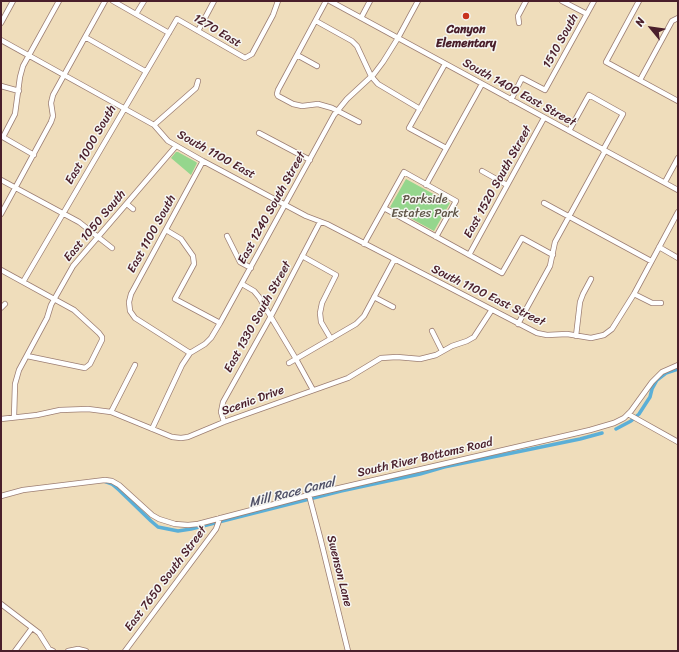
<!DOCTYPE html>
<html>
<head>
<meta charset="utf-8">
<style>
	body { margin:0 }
	#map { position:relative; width:679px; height:652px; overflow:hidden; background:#efddbb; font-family:Sriracha,sans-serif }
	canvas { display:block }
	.frame { position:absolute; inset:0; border:2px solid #4a1f2b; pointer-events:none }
	.north { position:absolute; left:631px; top:8px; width:40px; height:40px; -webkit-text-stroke:3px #f6f6f2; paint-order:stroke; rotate:299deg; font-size:11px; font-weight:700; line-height:16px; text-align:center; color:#4a1f2b }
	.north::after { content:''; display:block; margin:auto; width:14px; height:18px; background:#4a1f2b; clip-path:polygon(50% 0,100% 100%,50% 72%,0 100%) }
</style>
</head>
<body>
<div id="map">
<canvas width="679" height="652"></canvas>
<div class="frame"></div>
<div class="north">N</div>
</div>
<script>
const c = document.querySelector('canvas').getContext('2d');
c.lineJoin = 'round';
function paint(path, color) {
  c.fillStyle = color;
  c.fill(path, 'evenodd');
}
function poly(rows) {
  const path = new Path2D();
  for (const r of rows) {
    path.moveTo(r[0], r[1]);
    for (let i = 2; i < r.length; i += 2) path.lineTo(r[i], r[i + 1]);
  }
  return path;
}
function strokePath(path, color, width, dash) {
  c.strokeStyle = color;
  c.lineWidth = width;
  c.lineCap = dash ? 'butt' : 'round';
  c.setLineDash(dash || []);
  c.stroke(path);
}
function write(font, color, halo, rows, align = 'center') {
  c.font = font + ' Sriracha,sans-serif';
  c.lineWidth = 3;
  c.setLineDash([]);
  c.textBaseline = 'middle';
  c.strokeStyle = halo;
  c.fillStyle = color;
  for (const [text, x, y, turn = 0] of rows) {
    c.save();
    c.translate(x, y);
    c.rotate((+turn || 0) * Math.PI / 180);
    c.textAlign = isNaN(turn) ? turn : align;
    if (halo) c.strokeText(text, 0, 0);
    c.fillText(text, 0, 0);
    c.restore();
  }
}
paint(poly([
	[176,152,178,152,196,162,197,163,191,175,171,158],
	[406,179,450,203,434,231,390,207]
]), '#95d68d');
strokePath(poly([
	[616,429,631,421,639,414,650,397,652,389,657,380,666,373,678,369],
	[104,481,112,484,119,490,151,521,158,527,178,531,191,529,341,491,420,474,444,467,580,439,602,433]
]), '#5bafd7', 3.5);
const minor = poly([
	[113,1,169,33],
	[326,1,278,90,277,94,278,96,293,104,302,106,318,104,332,108,359,122],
	[330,1,678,190],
	[562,1,587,14],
	[639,1,606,62,678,101],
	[136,14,144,1],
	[361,18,370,1],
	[316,21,352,41,357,46,371,76,378,84,420,109],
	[1,23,13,1],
	[519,23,518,16,526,1],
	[198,31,214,1],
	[85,37,145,71],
	[1,40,154,125,168,141,203,161,306,216,327,224,537,333,547,335,567,334,591,338,604,335,612,329,634,294,678,212],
	[297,55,317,66],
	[445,64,409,128,446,148],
	[640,80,672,21,678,18],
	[1,86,19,91],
	[511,100,522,78,545,90,594,1],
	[154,125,196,88,198,81],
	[569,131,589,95,623,114,603,150],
	[259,133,310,160],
	[1,136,34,155],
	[3,137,15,114,20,77,23,66,59,1],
	[482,171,507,185],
	[1,180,79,222,112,248],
	[665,182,678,158],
	[426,185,482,84],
	[544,203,651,261],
	[127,204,133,209],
	[384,208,502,273,522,238,553,255],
	[1,214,51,122,53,116,51,103,53,95,105,1],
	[166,230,181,239,193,256,194,264,175,299,220,323],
	[227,236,240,262,251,268],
	[364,244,404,172,456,201,436,237],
	[659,247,678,258],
	[469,255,544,118],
	[302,256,336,275,322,303,320,313,321,322,331,339],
	[1,270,74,310,99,333,102,337,102,340,90,364,85,368,27,356],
	[23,282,177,19,245,58,252,54,273,15,278,1],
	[242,284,254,291,259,297,296,359,313,390],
	[634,294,652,303,661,303],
	[374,297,393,307],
	[1,308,5,304],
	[518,324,550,266,555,242,605,151],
	[432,331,442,351],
	[576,336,580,302,583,294,591,279],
	[190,353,135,318,130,311,129,302,131,294,203,161],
	[289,363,356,324,364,316,394,260],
	[111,412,135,365],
	[628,414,678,442],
	[14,417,15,384,19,370,47,318,51,305,73,266,176,146],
	[1,419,37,415,60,410,88,409,111,412,172,437,181,438,188,437,224,422,348,378,381,358,397,357,420,359,436,355,452,346,467,341,474,337,491,311],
	[224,422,221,412,223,402,271,316,320,222],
	[152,429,182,365,190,353,205,344,211,338,220,323,334,115,347,99,374,74,383,62,398,38,418,1],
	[309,495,320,537,348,651],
	[1,496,23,490,105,480,112,481,119,485,152,515,159,519,175,524,188,525,198,524,309,495,590,430,614,423,624,418,631,411,652,382,662,372,678,365],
	[1,604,39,633,49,649,53,651],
	[15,651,32,628],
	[68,651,78,649,86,651],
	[125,651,216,529,220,518]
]);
strokePath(minor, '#9c7e73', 6);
strokePath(minor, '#fff', 4.5);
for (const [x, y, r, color] of [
	[466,16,4,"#c8321e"]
]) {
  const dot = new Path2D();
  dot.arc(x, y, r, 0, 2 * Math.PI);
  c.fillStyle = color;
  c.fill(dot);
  strokePath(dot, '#f6f6f2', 1.5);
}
write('bold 12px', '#4a1f2b', '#f6f6f2', [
	["Canyon",466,30],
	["Elementary",466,44]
]);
write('12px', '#4a1f2b', '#f6f6f2', [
	["1270 East",217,31,31],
	["1510 South",561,41,-61],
	["South 1400 East Street",519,93,29],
	["East 1000 South",91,145,-60],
	["South 1100 East",216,155,29],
	["East 1520 South Street",498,182,-61],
	["East 1240 South Street",272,208,-61],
	["East 1050 South",95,226,-50],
	["East 1100 South",152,234,-61],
	["South 1100 East Street",488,296,26],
	["East 1330 South Street",258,317,-61],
	["Scenic Drive",253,401,-20],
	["South River Bottoms Road",425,458,-13],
	["Swenson Lane",339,571,76],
	["East 7650 South Street",166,579,-53]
]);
write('12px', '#605648', '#f6f6f2', [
	["Parkside",425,200],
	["Estates Park",425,214]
]);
write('italic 13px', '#505167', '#f6f6f2', [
	["Mill Race Canal",292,493,-14]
]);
</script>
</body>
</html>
